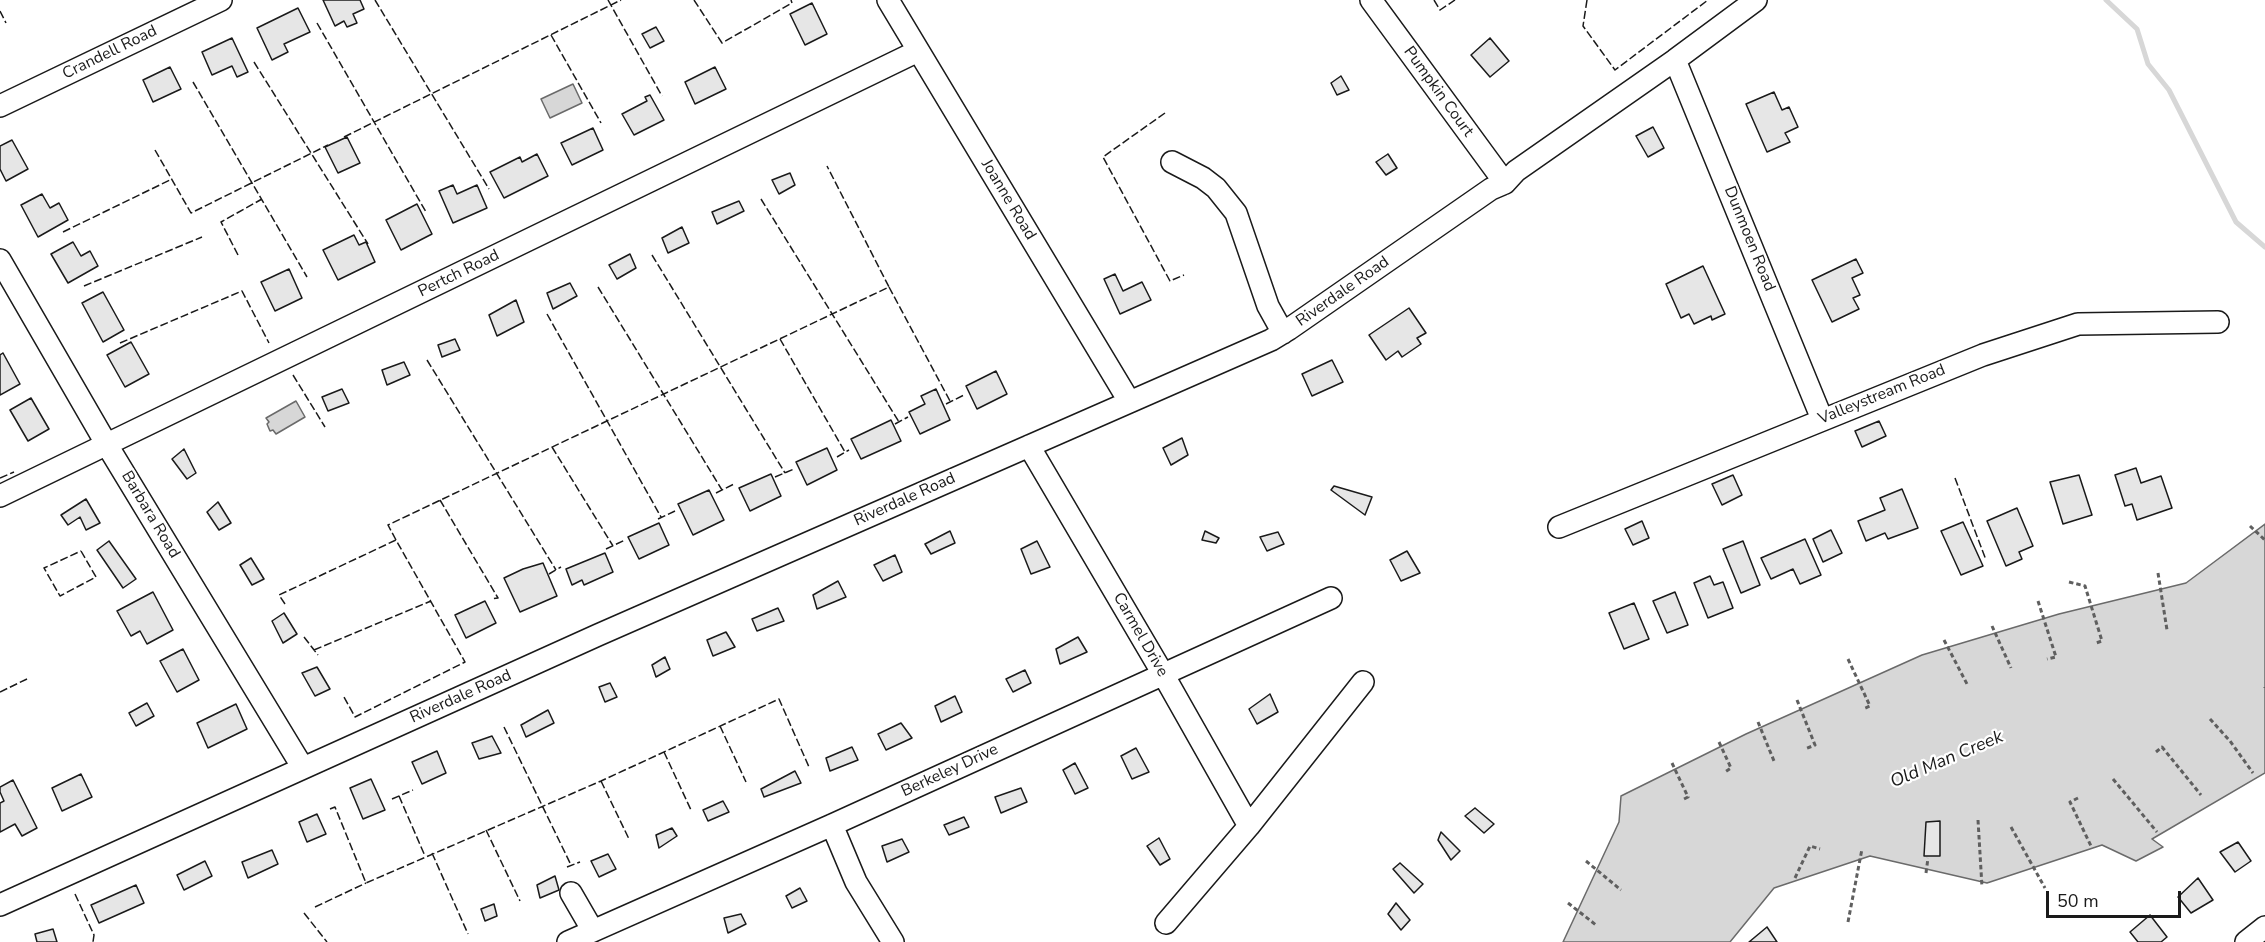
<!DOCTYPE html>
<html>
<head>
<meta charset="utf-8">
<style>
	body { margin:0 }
	#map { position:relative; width:2265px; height:942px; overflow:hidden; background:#fff; font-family:"Nunito Sans",sans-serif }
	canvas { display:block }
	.scale { position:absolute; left:2046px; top:891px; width:135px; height:27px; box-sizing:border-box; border:3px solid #1a1a1a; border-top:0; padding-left:8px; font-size:18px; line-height:21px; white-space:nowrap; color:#1a1a1a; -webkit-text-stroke:4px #fff; paint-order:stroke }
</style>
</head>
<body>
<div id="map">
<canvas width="2265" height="942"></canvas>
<div class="scale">50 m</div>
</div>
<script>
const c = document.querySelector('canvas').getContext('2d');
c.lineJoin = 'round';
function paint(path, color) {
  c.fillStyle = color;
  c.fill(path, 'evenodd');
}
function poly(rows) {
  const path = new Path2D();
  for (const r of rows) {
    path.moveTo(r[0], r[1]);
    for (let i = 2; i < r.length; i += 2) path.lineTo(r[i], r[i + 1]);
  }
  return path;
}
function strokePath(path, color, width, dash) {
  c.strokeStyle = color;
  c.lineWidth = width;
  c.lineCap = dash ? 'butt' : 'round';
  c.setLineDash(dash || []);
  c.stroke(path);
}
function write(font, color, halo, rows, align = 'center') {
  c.font = font + ' "Nunito Sans",sans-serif';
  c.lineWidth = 4.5;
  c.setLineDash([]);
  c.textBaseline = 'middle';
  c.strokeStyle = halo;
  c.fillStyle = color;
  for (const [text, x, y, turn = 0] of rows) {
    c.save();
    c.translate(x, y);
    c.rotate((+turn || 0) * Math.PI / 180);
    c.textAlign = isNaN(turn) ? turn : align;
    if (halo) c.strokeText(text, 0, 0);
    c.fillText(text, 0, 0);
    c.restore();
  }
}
const water = poly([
	[573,84,582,103,550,118,541,99,573,84],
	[296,401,305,417,276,434,273,430,270,431,267,424,269,422,266,418,296,401],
	[2265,524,2265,773,2152,839,2163,847,2136,861,2102,845,1987,883,1870,856,1774,888,1730,942,1563,942,1619,822,1621,796,1746,734,1922,655,2059,614,2186,583,2265,524]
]);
paint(water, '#d7d7d7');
strokePath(water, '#6a6a6a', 1.5);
strokePath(poly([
	[2106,0,2137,29,2148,64,2169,90,2236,222,2265,247]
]), '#d7d7d7', 5);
const building = poly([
	[323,0,360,0,364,9,353,14,357,23,347,27,344,21,335,26,323,0],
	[812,3,827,34,805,45,790,14,812,3],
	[298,8,310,32,284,44,288,52,272,60,257,28,298,8],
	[656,27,664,41,650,48,642,34,656,27],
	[232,38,248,72,237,77,232,66,212,75,202,52,232,38],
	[1490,38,1509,61,1490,77,1471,55,1490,38],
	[170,67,181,89,153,102,143,80,170,67],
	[715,67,726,89,695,104,685,82,715,67],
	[1341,76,1349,90,1337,95,1331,83,1341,76],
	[1774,92,1782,110,1789,107,1798,127,1785,133,1790,142,1767,152,1746,104,1774,92],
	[650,95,664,120,634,135,622,114,647,101,645,97,650,95],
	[1653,127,1664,148,1648,157,1636,136,1653,127],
	[593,128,603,150,572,165,561,143,593,128],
	[347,137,360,163,338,173,325,147,347,137],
	[12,140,28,169,6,181,0,169,0,146,12,140],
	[537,154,548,176,504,198,490,172,520,157,522,162,537,154],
	[1388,154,1397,168,1386,175,1376,162,1388,154],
	[790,173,795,185,779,194,772,180,790,173],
	[453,185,457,194,477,185,487,208,453,223,439,191,453,185],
	[42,194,50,208,59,203,68,220,38,237,21,205,42,194],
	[739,201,744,211,717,224,712,212,739,201],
	[417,204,432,234,401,250,386,220,417,204],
	[682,227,689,243,668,253,662,238,682,227],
	[354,235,359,245,366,242,375,262,338,280,323,250,354,235],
	[73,242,81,256,90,251,98,266,68,283,51,254,73,242],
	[630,254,636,268,617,279,609,265,630,254],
	[1856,259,1863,273,1852,278,1860,295,1853,298,1859,309,1832,322,1812,280,1856,259],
	[1703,266,1725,314,1712,320,1711,316,1694,324,1689,314,1681,318,1666,284,1703,266],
	[289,269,302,298,275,311,261,282,289,269],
	[1115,274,1123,291,1142,282,1151,300,1120,314,1104,279,1115,274],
	[570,283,577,296,553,309,547,293,570,283],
	[103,292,124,330,103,342,82,303,103,292],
	[516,300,524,322,497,336,489,315,516,300],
	[1409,308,1426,333,1417,338,1421,344,1402,357,1398,351,1386,360,1369,335,1409,308],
	[455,339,460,350,442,357,438,345,455,339],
	[131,342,149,374,125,387,107,355,131,342],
	[3,353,20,384,0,395,0,355,3,353],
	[1332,360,1343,382,1312,396,1302,374,1332,360],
	[404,362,410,375,387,385,382,370,404,362],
	[996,371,1007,394,977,409,966,386,996,371],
	[342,389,349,403,328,411,322,397,342,389],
	[936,389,950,420,920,434,909,412,925,404,921,396,936,389],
	[31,398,49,429,28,441,10,410,31,398],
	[891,420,901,441,861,459,851,439,891,420],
	[1879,421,1886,436,1862,447,1855,431,1879,421],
	[1182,438,1188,455,1171,465,1163,448,1182,438],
	[827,448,837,470,807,485,796,462,827,448],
	[184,449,196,473,187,479,172,459,184,449],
	[2136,468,2141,483,2161,476,2172,508,2137,520,2132,504,2125,506,2115,475,2136,468],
	[771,474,781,496,750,511,739,488,771,474],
	[1733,475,1742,495,1722,505,1712,484,1733,475],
	[2079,475,2092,515,2063,524,2050,482,2079,475],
	[1334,486,1372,497,1365,515,1331,490,1334,486],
	[1902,489,1918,528,1888,539,1885,533,1866,541,1858,521,1885,510,1880,498,1902,489],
	[709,490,724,520,693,535,678,504,709,490],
	[86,499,100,523,86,530,80,517,68,525,61,515,86,499],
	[218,502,231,523,219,530,207,512,218,502],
	[2017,508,2033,546,2019,552,2022,559,2006,566,1987,521,2017,508],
	[1642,521,1649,538,1633,545,1625,529,1642,521],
	[1963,522,1983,566,1961,575,1941,531,1963,522],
	[659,523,669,545,639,559,628,537,659,523],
	[1831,530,1842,553,1823,562,1813,539,1831,530],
	[950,531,955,543,931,554,925,544,950,531],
	[1205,531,1219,538,1216,543,1202,540,1205,531],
	[1278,532,1284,544,1267,551,1260,537,1278,532],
	[1805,539,1821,575,1800,584,1793,569,1771,579,1761,558,1805,539],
	[109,541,136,579,123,588,97,550,109,541],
	[1037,541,1050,567,1031,574,1021,549,1037,541],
	[1743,541,1760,585,1741,593,1723,549,1743,541],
	[1407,551,1420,573,1401,581,1390,560,1407,551],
	[605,553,613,572,584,585,582,580,572,585,566,569,605,553],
	[895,555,902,572,883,581,874,565,895,555],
	[251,558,264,579,252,585,240,565,251,558],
	[543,563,557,596,520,612,504,578,523,569,543,563],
	[1710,576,1714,585,1723,582,1733,608,1708,618,1694,583,1710,576],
	[838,581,846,597,817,609,813,595,838,581],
	[153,592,173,630,147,644,140,631,131,636,117,611,153,592],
	[1675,592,1688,625,1667,633,1653,601,1675,592],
	[485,601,496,623,466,638,455,615,485,601],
	[1634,603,1649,639,1624,649,1609,613,1634,603],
	[778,608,784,621,757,631,752,619,778,608],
	[284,613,297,634,283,643,272,621,284,613],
	[726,632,735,647,713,656,707,640,726,632],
	[1078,637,1087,652,1060,664,1056,649,1078,637],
	[183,649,199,680,177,692,160,661,183,649],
	[665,657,670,669,656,677,652,665,665,657],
	[317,667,330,689,315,696,302,673,317,667],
	[1025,670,1031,683,1013,692,1006,679,1025,670],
	[610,683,617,697,605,702,599,687,610,683],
	[1270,694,1278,712,1257,724,1249,709,1270,694],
	[955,696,962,712,941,722,935,706,955,696],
	[147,703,154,716,136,726,129,713,147,703],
	[236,704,247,729,208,748,197,723,236,704],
	[548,710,554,723,526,737,521,725,548,710],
	[901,723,912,738,886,750,878,734,901,723],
	[492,736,501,753,479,759,472,743,492,736],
	[852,747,858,760,830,771,826,758,852,747],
	[1136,748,1149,772,1132,779,1121,756,1136,748],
	[437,751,446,773,422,784,412,762,437,751],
	[1075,763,1088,788,1075,794,1063,770,1075,763],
	[795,771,801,783,764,797,761,789,795,771],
	[81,774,92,797,62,811,52,788,81,774],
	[371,779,385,810,363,819,350,788,371,779],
	[13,780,37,828,22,836,15,824,0,832,0,803,4,801,0,792,0,787,13,780],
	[1021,788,1027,802,1001,813,995,797,1021,788],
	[723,801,729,812,708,821,703,810,723,801],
	[1475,808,1494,824,1484,833,1465,816,1475,808],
	[317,814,326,834,307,842,299,822,317,814],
	[964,817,969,827,949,835,944,825,964,817],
	[1940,821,1940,856,1924,856,1926,822,1940,821],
	[672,828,677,836,659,848,656,835,672,828],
	[1441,832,1460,851,1451,860,1438,840,1441,832],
	[1159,838,1170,859,1160,865,1147,846,1159,838],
	[902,839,909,852,887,862,882,846,902,839],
	[2238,842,2251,861,2235,872,2220,852,2238,842],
	[272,850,278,864,248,878,242,862,272,850],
	[608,854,616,869,599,877,591,861,608,854],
	[205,861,212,876,184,890,177,875,205,861],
	[1400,863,1423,884,1414,893,1393,869,1400,863],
	[555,876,559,890,540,898,537,885,555,876],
	[2198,878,2213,900,2191,913,2178,897,2198,878],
	[136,885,144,903,99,923,91,905,136,885],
	[800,888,807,901,792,908,786,896,800,888],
	[1396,903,1410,920,1401,930,1388,914,1396,903],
	[494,904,497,916,485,921,481,909,494,904],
	[741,914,746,924,728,933,724,918,741,914],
	[2150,915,2167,937,2161,942,2138,942,2130,932,2150,915],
	[1767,927,1777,942,1749,942,1767,927],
	[53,929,57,942,37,942,35,934,53,929]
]);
paint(building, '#e6e6e6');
strokePath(building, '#1a1a1a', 1.5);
const minor = poly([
	[888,0,1129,401],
	[1371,0,1505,183],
	[1675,60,1822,419],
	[0,106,221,0],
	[1172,162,1203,178,1216,188,1236,213,1268,306,1283,333],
	[0,260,107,445,303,768],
	[1029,446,1163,674,1249,826],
	[0,496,918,51],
	[1559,527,1983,355,2078,324,2218,322],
	[832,825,856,882,893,942],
	[571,893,593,931],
	[0,905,598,635,1271,340,1289,329,1491,189,1505,183,1516,171,1675,60,1756,0],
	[1166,923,1249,826,1363,682],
	[568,942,832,825,1331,598],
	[2246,942,2265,927]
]);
strokePath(minor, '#1a1a1a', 24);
strokePath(poly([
	[2250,526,2265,540],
	[2158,573,2167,630],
	[2069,582,2085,586,2102,641,2096,643],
	[2038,601,2056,657,2047,659],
	[1992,626,2011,668],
	[1944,640,1967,684],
	[1848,659,1870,706,1863,709],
	[2265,687,2265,688],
	[1797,700,1815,745,1805,749],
	[2210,719,2230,741,2253,773],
	[1758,722,1774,761],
	[1719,742,1731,768,1725,772],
	[2156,752,2162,747,2201,795],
	[1672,763,1688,797,1682,800],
	[2113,779,2157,832],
	[2078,798,2070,802,2091,846],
	[1978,820,1982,887],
	[2011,827,2045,888],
	[1586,861,1621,890],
	[1926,873,1928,858],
	[1795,878,1810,846,1820,849],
	[1568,903,1596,925],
	[1848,922,1862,849]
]), '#5f5f5f', 3, [4.5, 3]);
strokePath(minor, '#fff', 21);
strokePath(poly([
	[375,0,489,189],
	[608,0,662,96],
	[694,0,722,43,792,3,791,0],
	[1434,0,1440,10,1455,0],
	[1587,0,1583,26,1615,70,1708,0],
	[0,11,6,23],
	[317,23,426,212],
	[551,35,601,123],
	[254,62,368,244],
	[193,82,307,277],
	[1165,113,1103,157,1170,281,1184,275],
	[344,137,621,0],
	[155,150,191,213,328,145],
	[761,199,899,422],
	[63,232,172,179],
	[238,255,221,222,262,199],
	[652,255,785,473],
	[84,286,202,237],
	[598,287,722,490],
	[889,287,950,401],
	[547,314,661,517],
	[780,339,845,452],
	[120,343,242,291,269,343],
	[427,360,556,570],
	[293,375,325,427],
	[946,404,964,395],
	[895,424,908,417],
	[552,447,613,546],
	[837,457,849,450],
	[775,477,794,469],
	[0,478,14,472],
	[1955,478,1986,560],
	[716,493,734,484],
	[440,500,498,598,491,599],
	[658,519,675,511],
	[396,540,388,525,889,287,827,166],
	[606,549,625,540],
	[81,551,96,577,60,596,44,568,81,551],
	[549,574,561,567],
	[285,604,279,595,396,540,465,662,355,717,344,697],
	[304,637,318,655],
	[314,650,431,601],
	[0,692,29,678],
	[720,726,746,782],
	[504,727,571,865],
	[664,752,691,810],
	[601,781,629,839],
	[399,796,425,856],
	[392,799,413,790],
	[330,809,335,807,366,883,601,781,779,699,809,767],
	[486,830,520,901],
	[432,853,468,934],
	[567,867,580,862],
	[75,894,94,935,93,942],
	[315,907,366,883],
	[304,913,327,942]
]), '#1a1a1a', 1.5, [8, 3]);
write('16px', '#1a1a1a', '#fff', [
	["Crandell Road",110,53,-26],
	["Pumpkin Court",1438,92,54],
	["Joanne Road",1008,200,59],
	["Dunmoen Road",1749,239,68],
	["Pertch Road",459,274,-26],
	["Riverdale Road",1343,292,-35],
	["Valleystream Road",1882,395,-22],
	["Riverdale Road",905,500,-24],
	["Barbara Road",150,515,59],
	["Carmel Drive",1140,635,60],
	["Riverdale Road",461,697,-24],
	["Berkeley Drive",950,771,-25]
]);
write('italic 18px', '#1a1a1a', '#fff', [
	["Old Man Creek",1947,760,-23]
]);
</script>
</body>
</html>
